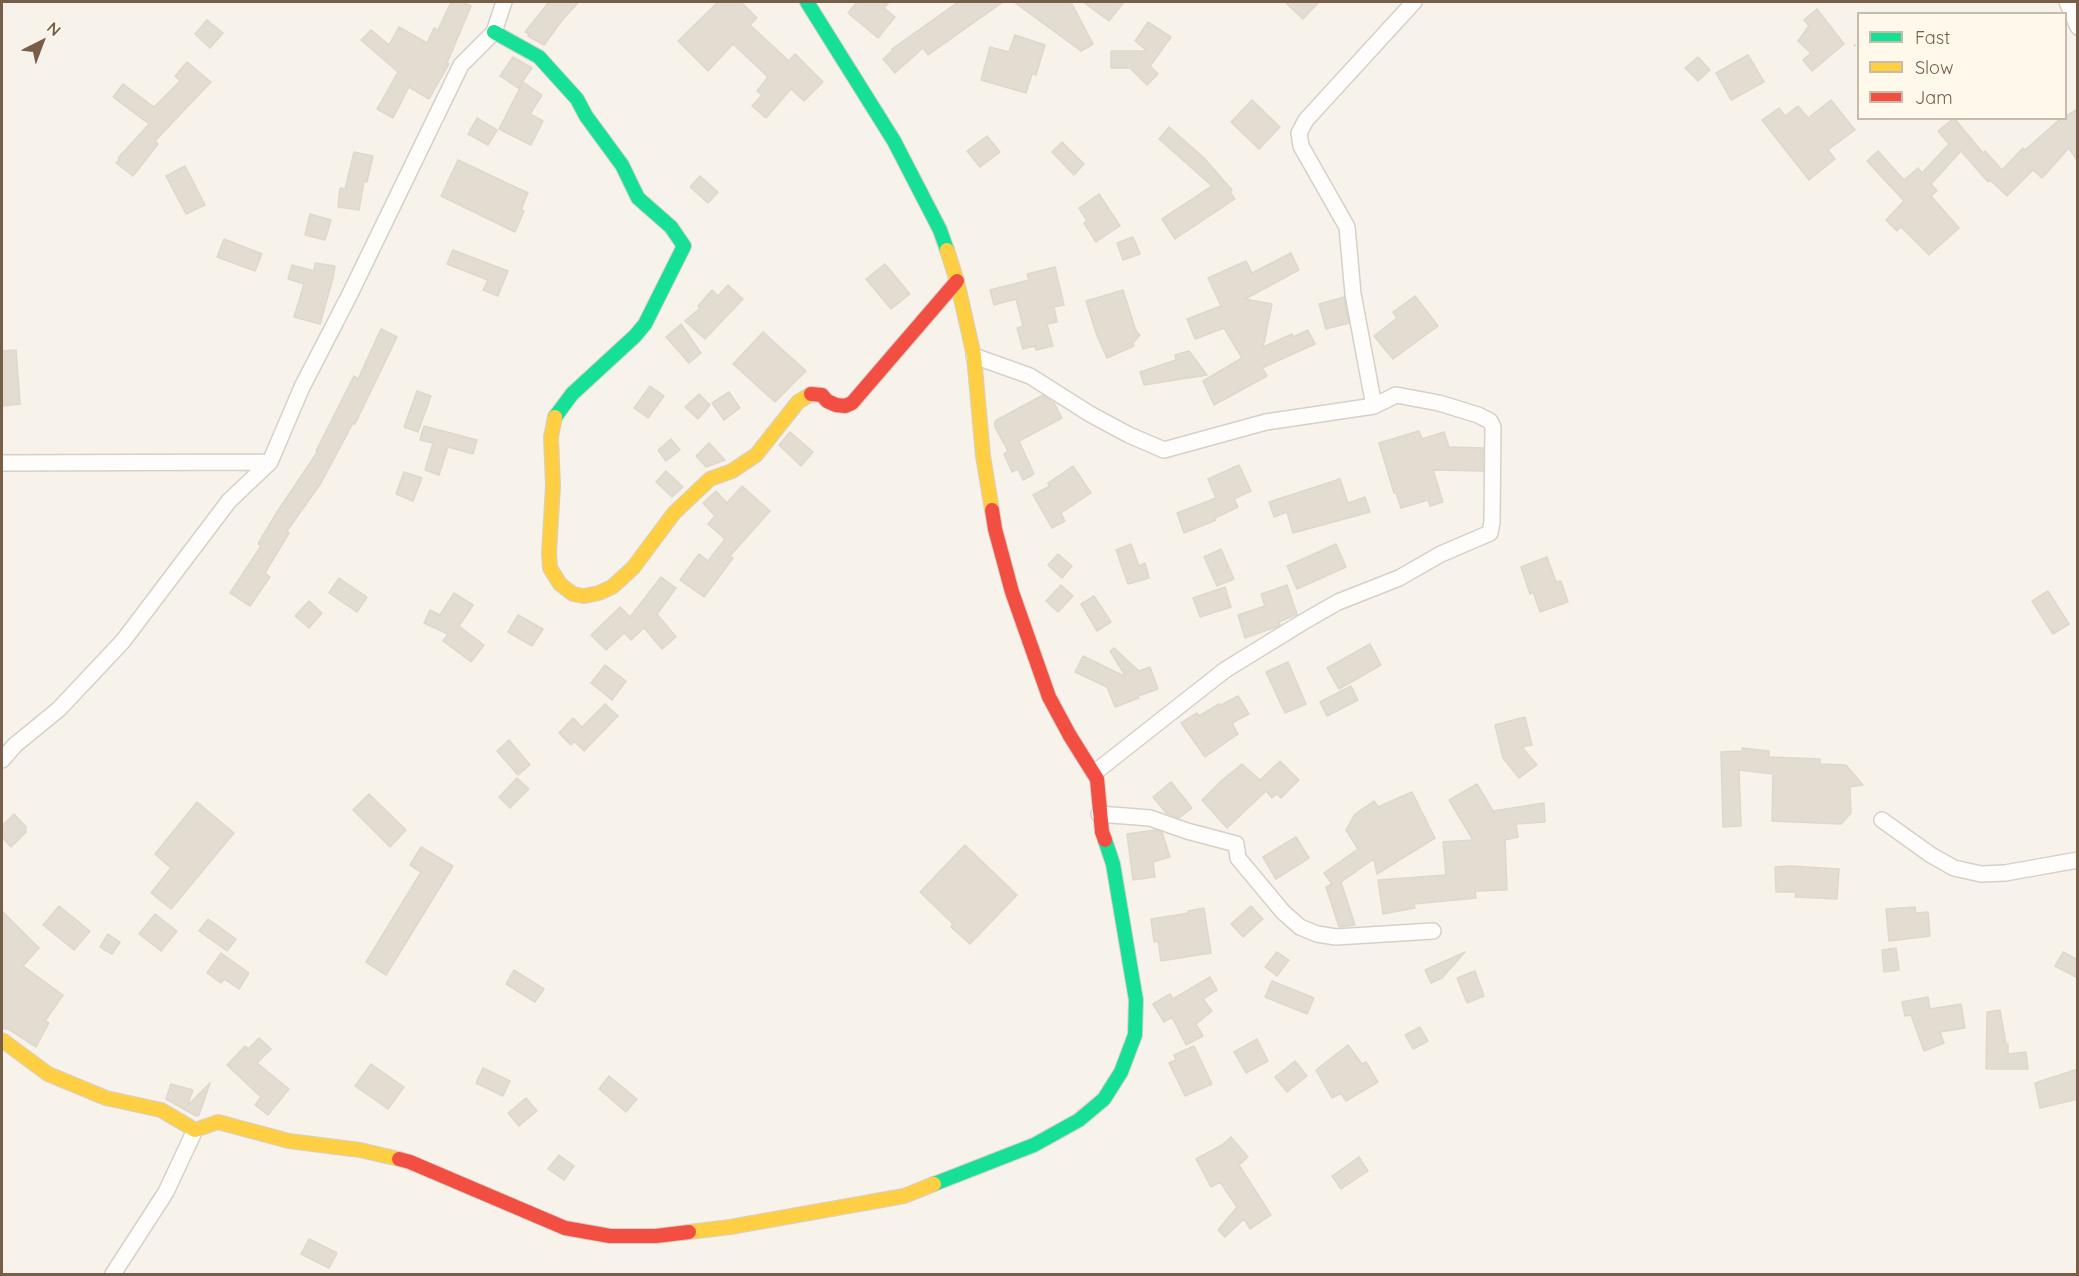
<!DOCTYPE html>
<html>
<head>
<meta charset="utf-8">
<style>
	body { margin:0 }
	#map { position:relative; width:2079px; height:1276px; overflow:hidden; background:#f7f3ea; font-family:Quicksand,sans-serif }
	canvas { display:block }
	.frame { position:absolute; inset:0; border:3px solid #765e49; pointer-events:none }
	.legend { position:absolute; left:1857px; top:12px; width:210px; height:108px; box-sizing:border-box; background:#fff9eb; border:2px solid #c8bbaa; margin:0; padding:8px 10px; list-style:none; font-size:18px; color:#765e49 }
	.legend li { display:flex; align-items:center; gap:12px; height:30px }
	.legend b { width:30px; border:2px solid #c8bbaa }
	.north { position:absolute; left:12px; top:12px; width:60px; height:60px; -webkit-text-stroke:4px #fff9eb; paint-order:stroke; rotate:42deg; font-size:16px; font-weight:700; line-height:24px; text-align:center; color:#765e49 }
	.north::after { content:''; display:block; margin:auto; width:21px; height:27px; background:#765e49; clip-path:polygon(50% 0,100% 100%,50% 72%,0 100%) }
</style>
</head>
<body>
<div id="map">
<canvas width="2079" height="1276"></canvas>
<div class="frame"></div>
<ul class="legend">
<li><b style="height:8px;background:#16e098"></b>Fast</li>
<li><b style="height:8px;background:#ffcf43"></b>Slow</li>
<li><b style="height:8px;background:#f24e42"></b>Jam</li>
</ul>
<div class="north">N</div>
</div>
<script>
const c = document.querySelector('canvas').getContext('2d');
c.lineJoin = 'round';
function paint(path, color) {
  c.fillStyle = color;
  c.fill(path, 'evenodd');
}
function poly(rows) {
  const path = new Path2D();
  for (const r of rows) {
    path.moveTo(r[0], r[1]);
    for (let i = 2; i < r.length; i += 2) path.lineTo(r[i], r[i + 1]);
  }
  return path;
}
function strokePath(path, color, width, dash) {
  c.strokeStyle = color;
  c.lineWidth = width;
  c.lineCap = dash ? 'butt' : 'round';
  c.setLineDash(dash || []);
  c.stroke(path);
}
const building = poly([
	[451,2,462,2,471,6,447,63,449,64,429,99,409,87,393,118,377,109,398,72,361,40,371,30,389,45,399,27,427,43,434,28,438,30,451,2],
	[549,2,579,2,563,19,544,45,528,36,529,34,525,32,549,2],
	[718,2,741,2,757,18,750,25,789,61,795,54,823,82,804,101,791,89,766,118,752,106,762,95,757,91,768,77,733,44,708,71,678,41,718,2],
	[857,2,889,2,884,8,895,17,878,38,848,13,857,2],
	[958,2,1003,2,928,55,923,48,895,73,883,59,893,50,892,49,958,2],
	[1014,2,1071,2,1093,44,1081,51,1014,2],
	[1083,2,1124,2,1109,21,1083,2],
	[1285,2,1319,2,1303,19,1285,2],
	[1817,9,1844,44,1812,71,1803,60,1811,53,1798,41,1809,26,1804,20,1817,9],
	[207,20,223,33,210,48,195,34,207,20],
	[1148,22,1171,37,1150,66,1158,74,1147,85,1130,68,1111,68,1111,51,1147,51,1135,41,1148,22],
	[1015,35,1045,45,1036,75,1032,74,1026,93,981,80,990,47,1009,52,1015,35],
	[1748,55,1764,82,1731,100,1716,73,1748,55],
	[513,57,532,68,518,88,500,76,513,57],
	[1698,57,1710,70,1698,81,1685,68,1698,57],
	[187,62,211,82,155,141,158,144,133,176,116,163,120,159,118,158,149,124,113,97,123,84,154,107,180,81,175,76,187,62],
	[523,82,542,95,530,114,543,121,531,145,499,129,523,82],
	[1252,100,1280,127,1259,149,1231,122,1252,100],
	[1831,100,1855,130,1828,150,1835,159,1809,180,1762,120,1779,108,1785,116,1798,106,1808,118,1831,100],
	[2078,109,2078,162,2069,148,2042,178,2033,170,2007,196,1990,180,1988,182,1961,151,1931,184,1937,191,1931,196,1959,228,1929,255,1901,227,1897,231,1886,220,1904,201,1867,161,1878,151,1904,180,1918,168,1922,173,1949,144,1938,131,1954,118,1983,153,1985,151,2002,170,2023,148,2025,150,2060,119,2066,118,2066,116,2078,109],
	[477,118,497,130,488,145,468,134,477,118],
	[1169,127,1204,158,1232,190,1230,192,1235,199,1175,239,1162,219,1212,186,1159,139,1169,127],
	[987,136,1000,152,980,167,967,151,987,136],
	[1062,142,1084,164,1074,175,1052,152,1062,142],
	[354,152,373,156,367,182,364,181,359,210,338,207,340,188,345,189,354,152],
	[458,160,528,193,521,210,524,211,515,232,441,196,458,160],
	[185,166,205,205,186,214,166,176,185,166],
	[700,176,718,192,708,203,690,187,700,176],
	[1099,194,1120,226,1096,242,1084,223,1087,221,1079,208,1099,194],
	[310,214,331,220,325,240,305,235,310,214],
	[1133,237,1140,254,1123,260,1117,243,1133,237],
	[224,239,262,254,255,271,217,257,224,239],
	[453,250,508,271,498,296,483,290,488,280,447,264,453,250],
	[1291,253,1299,270,1245,299,1272,304,1263,347,1292,334,1293,337,1308,330,1315,344,1262,368,1267,376,1214,405,1203,381,1242,358,1224,328,1195,339,1187,319,1221,306,1208,278,1246,261,1252,273,1291,253],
	[315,263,335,266,333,278,320,324,294,317,304,284,288,279,292,265,314,271,315,263],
	[885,264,910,294,891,309,866,279,885,264],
	[1055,267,1064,305,1054,307,1057,322,1047,324,1053,346,1036,350,1035,346,1023,349,1017,328,1023,326,1016,299,994,305,990,290,1029,280,1027,274,1055,267],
	[728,285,743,299,705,339,685,321,700,308,698,306,712,290,718,296,728,285],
	[1123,290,1136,331,1140,335,1133,343,1134,346,1107,358,1097,336,1086,301,1123,290],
	[1415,296,1438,326,1393,359,1374,336,1397,318,1393,312,1415,296],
	[1344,297,1349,323,1326,329,1319,304,1344,297],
	[681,324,701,353,689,363,666,337,681,324],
	[381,329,397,337,355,424,353,423,321,483,287,531,289,533,265,573,270,577,250,606,230,593,261,546,258,544,277,512,318,451,316,451,354,376,358,379,381,329],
	[763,332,806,371,775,402,733,364,763,332],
	[16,350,20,404,2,406,2,351,16,350],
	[1189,351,1207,375,1144,385,1140,372,1176,360,1175,355,1189,351],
	[650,386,664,396,648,418,634,408,650,386],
	[417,391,431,396,418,432,404,427,417,391],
	[729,392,740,408,724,420,712,403,729,392],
	[699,394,710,405,698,419,685,407,699,394],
	[1043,395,1054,403,1062,418,1019,441,1034,474,1023,480,1018,469,1012,472,1004,454,1008,451,995,427,995,421,1043,395],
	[424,426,477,440,473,454,448,447,439,475,425,470,433,443,420,440,424,426],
	[1419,431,1422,439,1444,432,1449,447,1483,448,1483,471,1433,470,1443,502,1430,506,1428,500,1401,508,1396,493,1394,493,1379,443,1419,431],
	[790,432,813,452,801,466,779,445,790,432],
	[671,439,680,450,666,461,658,450,671,439],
	[709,443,725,460,706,467,696,456,709,443],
	[1239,465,1251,491,1234,499,1238,507,1215,518,1216,520,1184,533,1177,513,1216,498,1208,479,1239,465],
	[1073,466,1091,493,1061,513,1065,521,1052,528,1033,495,1050,486,1048,483,1073,466],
	[666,471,683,487,672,497,656,482,666,471],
	[404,472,422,478,413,501,396,494,404,472],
	[1340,479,1348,503,1365,497,1370,512,1293,533,1287,512,1274,517,1269,502,1340,479],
	[742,486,770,511,730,556,733,558,704,597,680,580,699,554,708,561,725,539,708,524,715,516,703,503,716,491,727,503,742,486],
	[1131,544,1139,566,1145,563,1149,578,1128,584,1116,550,1131,544],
	[1336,544,1346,567,1297,589,1287,566,1336,544],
	[1221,549,1234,579,1217,586,1204,557,1221,549],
	[1058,554,1072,566,1062,578,1048,565,1058,554],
	[1547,557,1556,582,1561,581,1568,602,1540,612,1533,592,1530,594,1521,567,1547,557],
	[661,577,676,588,657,614,676,637,662,649,644,628,631,640,624,633,606,650,591,635,620,607,630,617,661,577],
	[339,578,367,597,357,612,329,593,339,578],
	[1061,585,1073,596,1058,612,1046,601,1061,585],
	[1287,585,1297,614,1279,622,1280,625,1276,627,1245,638,1238,615,1265,606,1261,594,1287,585],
	[1225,587,1231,607,1200,617,1193,598,1225,587],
	[2048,591,2069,624,2053,634,2032,601,2048,591],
	[454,593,473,605,459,626,484,645,471,662,443,641,448,634,424,623,430,610,440,615,454,593],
	[1094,596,1111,622,1097,631,1081,604,1094,596],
	[309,601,322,613,309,628,295,616,309,601],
	[518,615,543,629,532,646,508,632,518,615],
	[1370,644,1381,665,1339,689,1327,668,1370,644],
	[1114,648,1139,671,1150,667,1158,689,1138,696,1139,698,1115,707,1107,687,1075,672,1083,656,1126,677,1110,651,1114,648],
	[1288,662,1306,704,1285,713,1266,672,1288,662],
	[605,665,626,681,612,700,591,683,605,665],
	[1351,686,1358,700,1327,716,1320,702,1351,686],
	[1238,696,1249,714,1232,723,1238,734,1205,757,1181,723,1197,713,1199,716,1219,704,1221,705,1238,696],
	[605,704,618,716,584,751,574,741,571,745,559,733,573,718,582,727,605,704],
	[1525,717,1532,745,1522,747,1537,765,1519,778,1503,758,1495,725,1525,717],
	[509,740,530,765,518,775,497,751,509,740],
	[1742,748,1769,751,1769,757,1820,759,1820,764,1846,765,1863,785,1850,787,1851,813,1841,824,1772,821,1773,774,1739,770,1741,826,1723,827,1721,752,1742,751,1742,748],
	[1280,761,1299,780,1281,798,1277,794,1272,798,1266,791,1227,828,1202,800,1221,781,1242,764,1260,780,1280,761],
	[517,778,529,789,510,808,499,797,517,778],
	[1171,782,1192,808,1179,818,1166,813,1153,797,1171,782],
	[1477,784,1493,811,1544,803,1545,822,1516,824,1518,837,1505,840,1507,890,1475,891,1476,898,1414,904,1415,908,1383,914,1378,880,1446,875,1443,842,1473,840,1449,800,1477,784],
	[1412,792,1435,838,1377,874,1374,859,1341,882,1355,925,1339,927,1326,887,1332,884,1324,873,1358,849,1346,830,1355,814,1374,801,1378,807,1412,792],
	[369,794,406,830,390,847,353,810,369,794],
	[197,802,234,833,171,909,151,893,171,868,155,854,197,802],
	[14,814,26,827,26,832,11,847,2,837,2,826,14,814],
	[1155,830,1162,832,1170,857,1153,862,1155,877,1133,880,1127,834,1155,830],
	[1296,837,1309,858,1276,879,1263,857,1296,837],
	[965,845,1017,895,970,944,951,927,953,924,920,892,965,845],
	[421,847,453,866,386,975,366,962,421,872,410,865,421,847],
	[1790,866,1839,869,1837,899,1795,897,1796,892,1776,892,1775,867,1790,866],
	[59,906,90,931,74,950,43,925,59,906],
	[1251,906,1263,919,1243,937,1231,924,1251,906],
	[1915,907,1916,913,1928,912,1930,936,1889,941,1886,909,1915,907],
	[1204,908,1211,953,1161,961,1158,941,1154,942,1151,919,1189,913,1188,911,1204,908],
	[2,911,39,948,23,966,63,995,45,1021,49,1023,36,1047,10,1030,2,1028,2,911],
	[155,914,177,931,161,951,139,934,155,914],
	[208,919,236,939,227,951,199,931,208,919],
	[108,934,120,942,112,954,100,947,108,934],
	[1896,948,1899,970,1884,972,1882,950,1896,948],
	[1277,952,1289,960,1277,976,1265,967,1277,952],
	[1465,952,1442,978,1431,983,1425,970,1465,952],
	[2063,952,2078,960,2078,978,2055,966,2063,952],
	[221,953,249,973,239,989,224,979,221,983,207,973,221,953],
	[514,970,544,989,535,1002,506,984,514,970],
	[1475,971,1484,996,1467,1003,1457,978,1475,971],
	[1210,977,1217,990,1203,999,1212,1011,1196,1024,1203,1036,1186,1045,1172,1017,1164,1022,1153,1004,1170,994,1173,999,1210,977],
	[1272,981,1314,998,1307,1014,1265,997,1272,981],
	[1928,997,1930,1009,1961,1004,1965,1028,1940,1032,1944,1043,1924,1051,1911,1015,1905,1016,1902,1002,1928,997],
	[2000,1010,2006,1044,2008,1044,2008,1054,2026,1052,2028,1069,1986,1069,1987,1012,2000,1010],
	[1420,1027,1428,1041,1413,1049,1405,1035,1420,1027],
	[259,1038,271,1049,257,1063,289,1089,268,1115,255,1105,261,1097,227,1065,245,1046,248,1049,259,1038],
	[1257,1039,1268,1061,1246,1073,1234,1052,1257,1039],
	[1348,1045,1362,1064,1366,1062,1378,1082,1346,1101,1341,1093,1332,1098,1316,1070,1348,1045],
	[1194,1046,1212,1084,1185,1096,1169,1063,1176,1060,1174,1055,1194,1046],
	[1295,1061,1307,1076,1287,1092,1275,1077,1295,1061],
	[371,1064,404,1087,388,1109,355,1086,371,1064],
	[483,1068,510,1081,503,1096,476,1083,483,1068],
	[2078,1069,2078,1099,2040,1108,2035,1083,2078,1069],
	[609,1076,637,1099,626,1112,599,1089,609,1076],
	[210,1083,199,1115,196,1116,166,1099,171,1084,193,1090,187,1106,210,1083],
	[526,1098,537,1111,519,1126,508,1113,526,1098],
	[1231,1137,1248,1157,1239,1165,1271,1215,1250,1229,1244,1219,1225,1237,1218,1230,1237,1207,1220,1182,1211,1187,1196,1159,1222,1145,1231,1137],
	[559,1155,574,1166,564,1180,548,1169,559,1155],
	[1359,1157,1368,1171,1341,1189,1332,1176,1359,1157],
	[309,1239,337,1253,329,1268,301,1254,309,1239]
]);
paint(building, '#e3dcd1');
strokePath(building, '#e0d7cc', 1.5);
const street = poly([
	[2067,2,2078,27],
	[974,356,1030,376,1090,414,1129,435,1164,450,1266,422,1374,406,1396,395,1439,403,1478,415,1490,421,1493,427,1492,522,1490,533,1441,554,1399,578,1338,602,1303,622,1225,670,1094,773],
	[1374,406,1353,294,1347,227,1301,146,1299,133,1306,120,1414,2],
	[2,463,270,462],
	[2,760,15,745,59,709,123,641,229,501,270,462,302,387,349,296,461,65,494,32,504,2],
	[1099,814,1150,818,1187,831,1236,844,1238,858,1283,912,1300,927,1317,934,1336,937,1433,931],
	[1882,820,1931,855,1954,868,1981,874,2005,873,2078,860],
	[113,1274,166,1192,195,1130]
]);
const fast = poly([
	[807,2,894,141,940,230,947,250],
	[494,32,539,57,577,99,586,116,622,165,638,198,671,227,684,246,645,324,635,336,572,394,555,417],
	[934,1184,1034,1145,1079,1120,1104,1099,1121,1072,1135,1035,1136,1000,1113,864,1105,840]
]);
const slow = poly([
	[947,250,957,281,974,356,983,456,992,510],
	[555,417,551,437,553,486,549,553,550,568,560,584,573,594,584,596,599,593,612,587,633,568,674,513,710,479,732,471,756,455,798,402,811,394],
	[2,1040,48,1074,106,1098,161,1110,195,1130,218,1122,289,1141,360,1150,399,1159],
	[689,1232,730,1227,904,1196,934,1184]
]);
const jam = poly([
	[811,394,822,395,827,401,836,405,845,406,852,403,957,281],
	[992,510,995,529,1012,592,1049,697,1070,736,1097,779,1102,832,1105,840],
	[399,1159,410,1162,565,1228,610,1236,656,1236,689,1232]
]);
strokePath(street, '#d6d0c8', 18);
strokePath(fast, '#d6d0c8', 16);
strokePath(slow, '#d6d0c8', 16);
strokePath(jam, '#d6d0c8', 16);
strokePath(poly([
	[1854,45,1858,49]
]), '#dad3cd', 3, [1.5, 4.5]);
strokePath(street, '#fefdfc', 15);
strokePath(fast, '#16e098', 14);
strokePath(slow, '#ffcf43', 14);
strokePath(jam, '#f24e42', 14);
</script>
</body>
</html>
